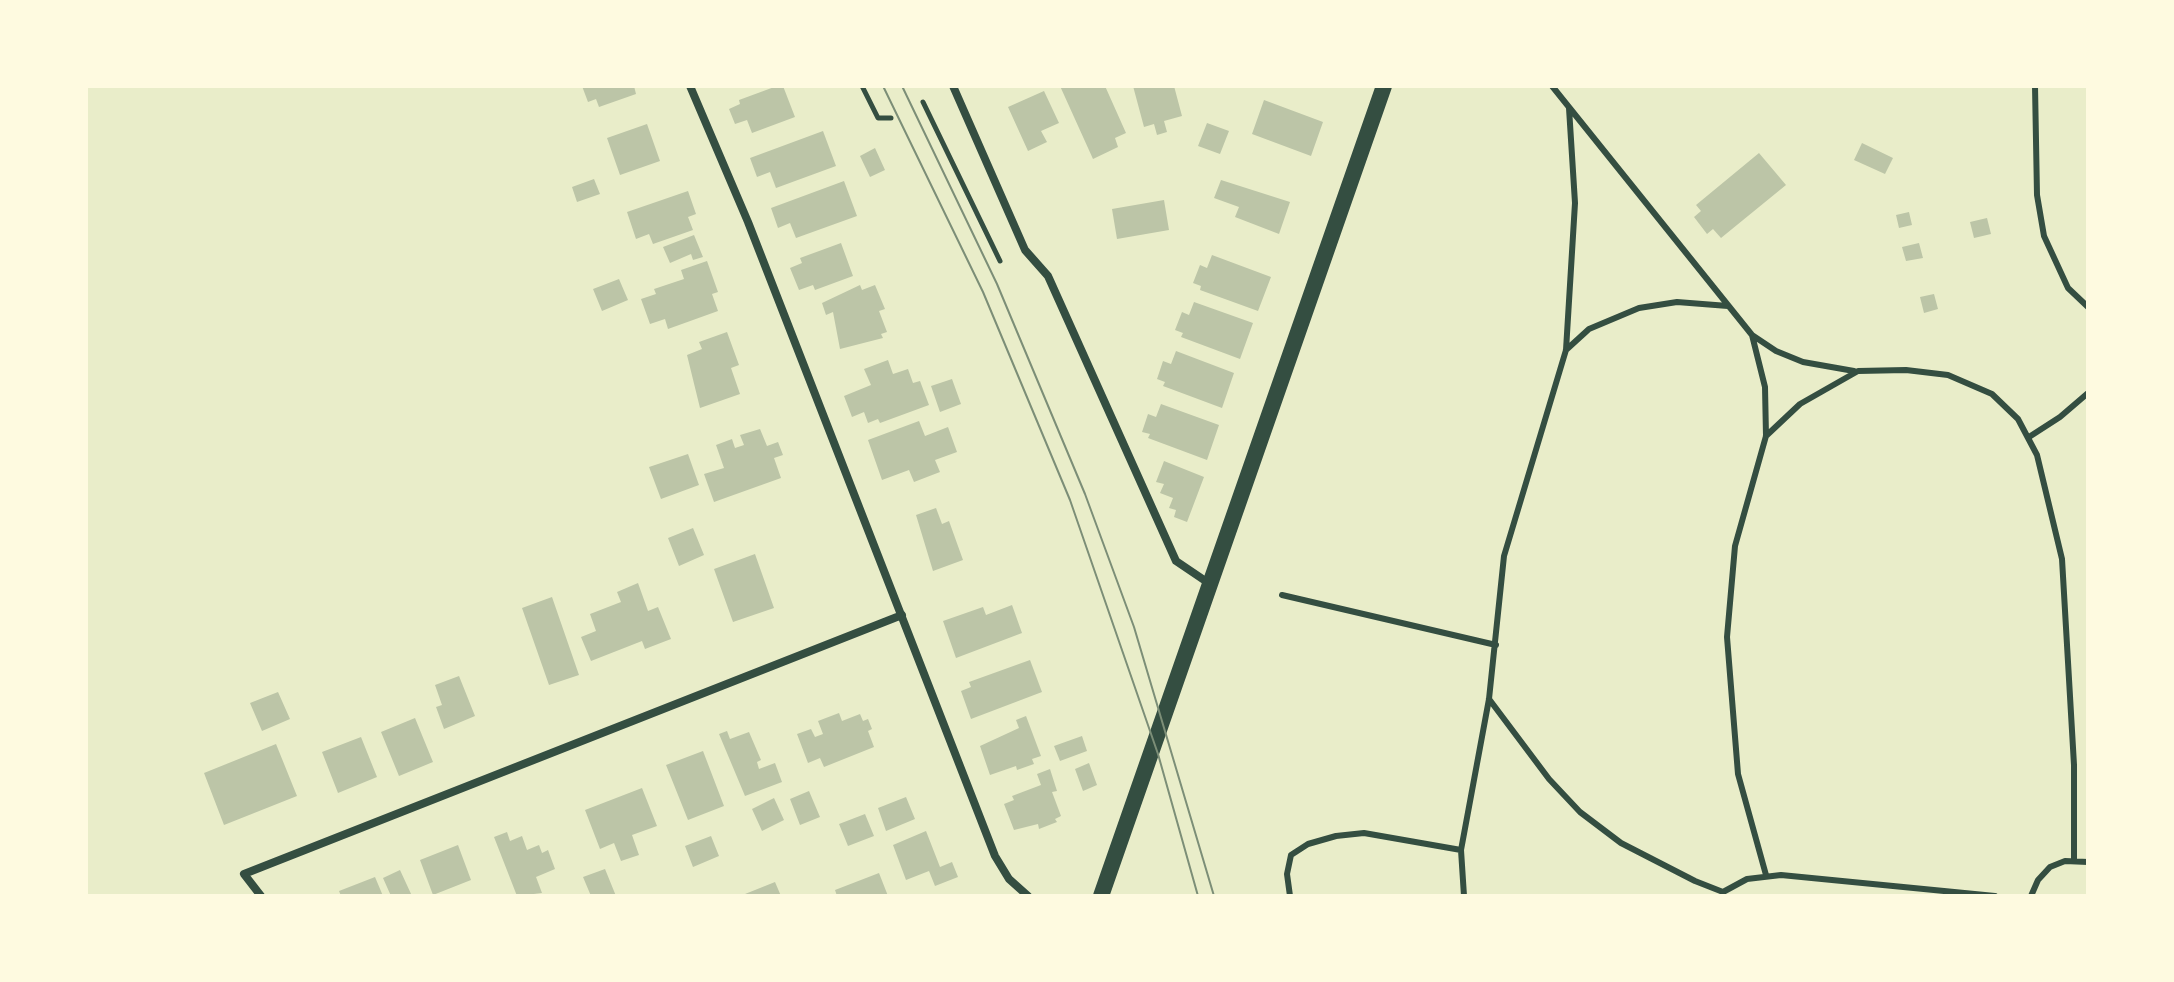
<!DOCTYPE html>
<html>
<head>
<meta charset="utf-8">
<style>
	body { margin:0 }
	#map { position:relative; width:2174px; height:982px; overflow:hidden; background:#e9edc9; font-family:Inter,sans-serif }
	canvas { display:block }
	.frame { position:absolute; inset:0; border:88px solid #fefae0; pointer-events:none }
</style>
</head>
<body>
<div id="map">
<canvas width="2174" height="982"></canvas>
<div class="frame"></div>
</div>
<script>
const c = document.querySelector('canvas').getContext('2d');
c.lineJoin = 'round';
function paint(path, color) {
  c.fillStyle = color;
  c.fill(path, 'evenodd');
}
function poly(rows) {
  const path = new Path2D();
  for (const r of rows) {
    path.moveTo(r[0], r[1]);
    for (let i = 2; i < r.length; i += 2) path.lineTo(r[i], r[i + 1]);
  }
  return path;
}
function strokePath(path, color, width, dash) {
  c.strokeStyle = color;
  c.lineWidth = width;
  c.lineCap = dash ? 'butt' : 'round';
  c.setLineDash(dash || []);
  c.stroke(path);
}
paint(poly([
	[582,86,634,86,636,94,599,107,596,99,588,102],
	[777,86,783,86,795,117,752,133,747,120,735,124,729,109,740,104,739,100],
	[1060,86,1105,86,1126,133,1115,138,1118,147,1093,159],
	[1133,86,1174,86,1182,116,1164,121,1167,132,1157,135,1154,124,1144,127],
	[1044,91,1059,123,1041,131,1047,142,1028,151,1008,107],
	[1264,100,1323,122,1311,156,1252,134],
	[1207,123,1229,131,1220,154,1198,146],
	[647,124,660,161,620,175,607,138],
	[823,131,836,166,776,188,770,172,757,177,750,158],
	[1862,143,1893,158,1885,174,1854,160],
	[875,148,885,170,870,177,860,156],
	[1759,153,1786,185,1721,238,1713,229,1707,234,1694,217,1701,211,1696,205],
	[594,179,600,194,577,202,572,187],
	[1221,180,1290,202,1279,234,1235,217,1239,207,1214,198],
	[844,181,857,216,796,238,790,223,778,228,771,208],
	[688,191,696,214,688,217,693,230,653,244,649,234,636,239,627,212],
	[1164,200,1169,230,1117,239,1112,209],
	[1909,212,1912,225,1899,228,1896,215],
	[1987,218,1991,234,1974,238,1970,222],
	[694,235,703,257,693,260,691,254,670,263,663,247],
	[841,243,853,276,815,290,813,285,799,290,790,268,802,263,800,258],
	[1919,243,1923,258,1906,261,1902,247],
	[1212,255,1271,277,1258,311,1200,290,1201,286,1193,283,1200,265,1207,268],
	[707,261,718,292,712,294,718,311,668,329,665,319,650,324,641,299,656,294,654,289,684,279,681,270],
	[619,279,628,300,602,311,593,289],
	[860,285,862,290,875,285,885,309,879,311,887,332,881,334,883,338,840,349,833,312,826,315,822,303],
	[1934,294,1938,309,1924,313,1920,297],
	[1194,302,1253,323,1240,359,1181,337,1183,333,1175,330,1182,312,1189,315],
	[727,332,739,365,731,368,740,394,700,408,687,355,702,349,699,342],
	[1176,351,1234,373,1222,408,1163,386,1165,382,1157,379,1163,361,1171,364],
	[888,360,893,374,908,369,913,383,920,381,929,405,880,423,878,419,868,423,864,412,852,417,844,396,871,385,864,369],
	[952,379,961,404,940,412,931,386],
	[1161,404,1219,425,1207,460,1148,438,1150,434,1142,432,1148,414,1156,417],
	[919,421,925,436,948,427,957,452,935,460,940,472,914,482,909,470,882,480,868,440],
	[760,429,767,446,778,442,783,455,774,458,781,478,714,502,704,474,724,468,716,445,732,439,735,448,744,445,740,435],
	[688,454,699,485,661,499,649,467],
	[1164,461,1204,477,1187,522,1174,517,1176,510,1169,508,1173,498,1160,493,1164,484,1156,482],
	[936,508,942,524,949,521,963,560,933,571,916,515],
	[693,528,704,555,679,566,668,538],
	[755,554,774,608,733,622,714,569],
	[638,583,648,611,658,607,671,639,645,649,642,641,591,661,581,637,596,631,590,614,621,602,617,592],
	[552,597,579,675,549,685,522,608],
	[1012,605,1022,633,956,658,943,621,983,607,986,615],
	[1030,660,1042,692,971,719,961,691,971,687,969,682],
	[459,676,475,716,444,729,436,707,442,705,435,685],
	[278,692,290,719,262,731,250,703],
	[839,713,842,721,860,714,863,721,868,719,872,729,868,731,874,747,824,767,820,758,808,763,797,734,811,729,815,737,823,734,818,721],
	[1026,716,1041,756,1032,759,1034,764,1017,770,1016,766,990,775,980,746,1019,728,1016,720],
	[415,718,433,762,399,776,381,732],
	[727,731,730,739,749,732,761,760,757,762,759,769,775,763,782,782,745,796,719,734],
	[1082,736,1087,751,1060,761,1054,746],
	[361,737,377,777,338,793,322,752],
	[276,744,297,796,224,825,204,773],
	[703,751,724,806,688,820,666,765],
	[1089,763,1097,785,1083,791,1075,769],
	[1050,769,1057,791,1052,792,1061,816,1055,819,1057,822,1039,829,1038,824,1014,830,1004,804,1014,800,1012,796,1041,785,1037,774],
	[642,788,657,826,632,835,639,855,621,861,614,843,600,849,585,810],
	[809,791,820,817,800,825,790,799],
	[906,797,915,819,886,831,878,808],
	[774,798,784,820,762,831,752,809],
	[865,814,874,836,848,846,839,824],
	[926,831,940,867,952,862,958,877,935,886,929,871,906,880,893,845],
	[507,832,510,841,522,836,527,850,539,845,542,853,548,850,555,869,536,877,542,893,517,896,494,837],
	[711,836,719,856,693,867,685,846],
	[458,845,471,880,433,895,420,860],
	[605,869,616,896,591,896,583,877],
	[400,870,412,896,391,896,383,878],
	[879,873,888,896,837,896,835,890],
	[375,877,383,896,341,896,339,891],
	[775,882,781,896,740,896]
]), '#bcc5a7');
strokePath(poly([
	[862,86,878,118,891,118],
	[923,102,1000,261]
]), '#344e41', 5);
strokePath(poly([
	[1552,86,1752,335,1776,351,1803,362,1854,371],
	[2035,86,2037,195,2044,236,2068,288,2088,307],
	[1752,335,1765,387,1766,436,1735,546,1727,637,1738,774,1766,875],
	[1566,350,1589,329,1639,308,1677,302,1728,306],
	[1766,436,1800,404,1858,371,1906,370,1948,375,1992,394,2018,419,2037,455,2062,559,2074,765,2074,860],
	[2029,437,2060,417,2088,393],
	[1282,595,1496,645],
	[1489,699,1549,779,1580,812,1621,843,1695,881,1723,892,1747,879,1781,875,1995,896],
	[1290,896,1287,874,1291,855,1308,844,1336,836,1364,833,1461,850],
	[1464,896,1461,850,1489,699,1504,556,1566,350,1575,203,1569,108],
	[2031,896,2038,880,2050,867,2065,861,2088,862]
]), '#344e41', 6);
strokePath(poly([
	[690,86,748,222,995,856,1009,879,1028,896],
	[953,86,1025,250,1048,276,1176,561,1210,584],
	[261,896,244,874,902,615]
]), '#344e41', 8);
strokePath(poly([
	[1101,896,1384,86]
]), '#344e41', 16);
strokePath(poly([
	[883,86,983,292,1070,500,1158,754,1198,896],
	[902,86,997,284,1085,494,1134,627,1214,896]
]), '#7c8e77', 2);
</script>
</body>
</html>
